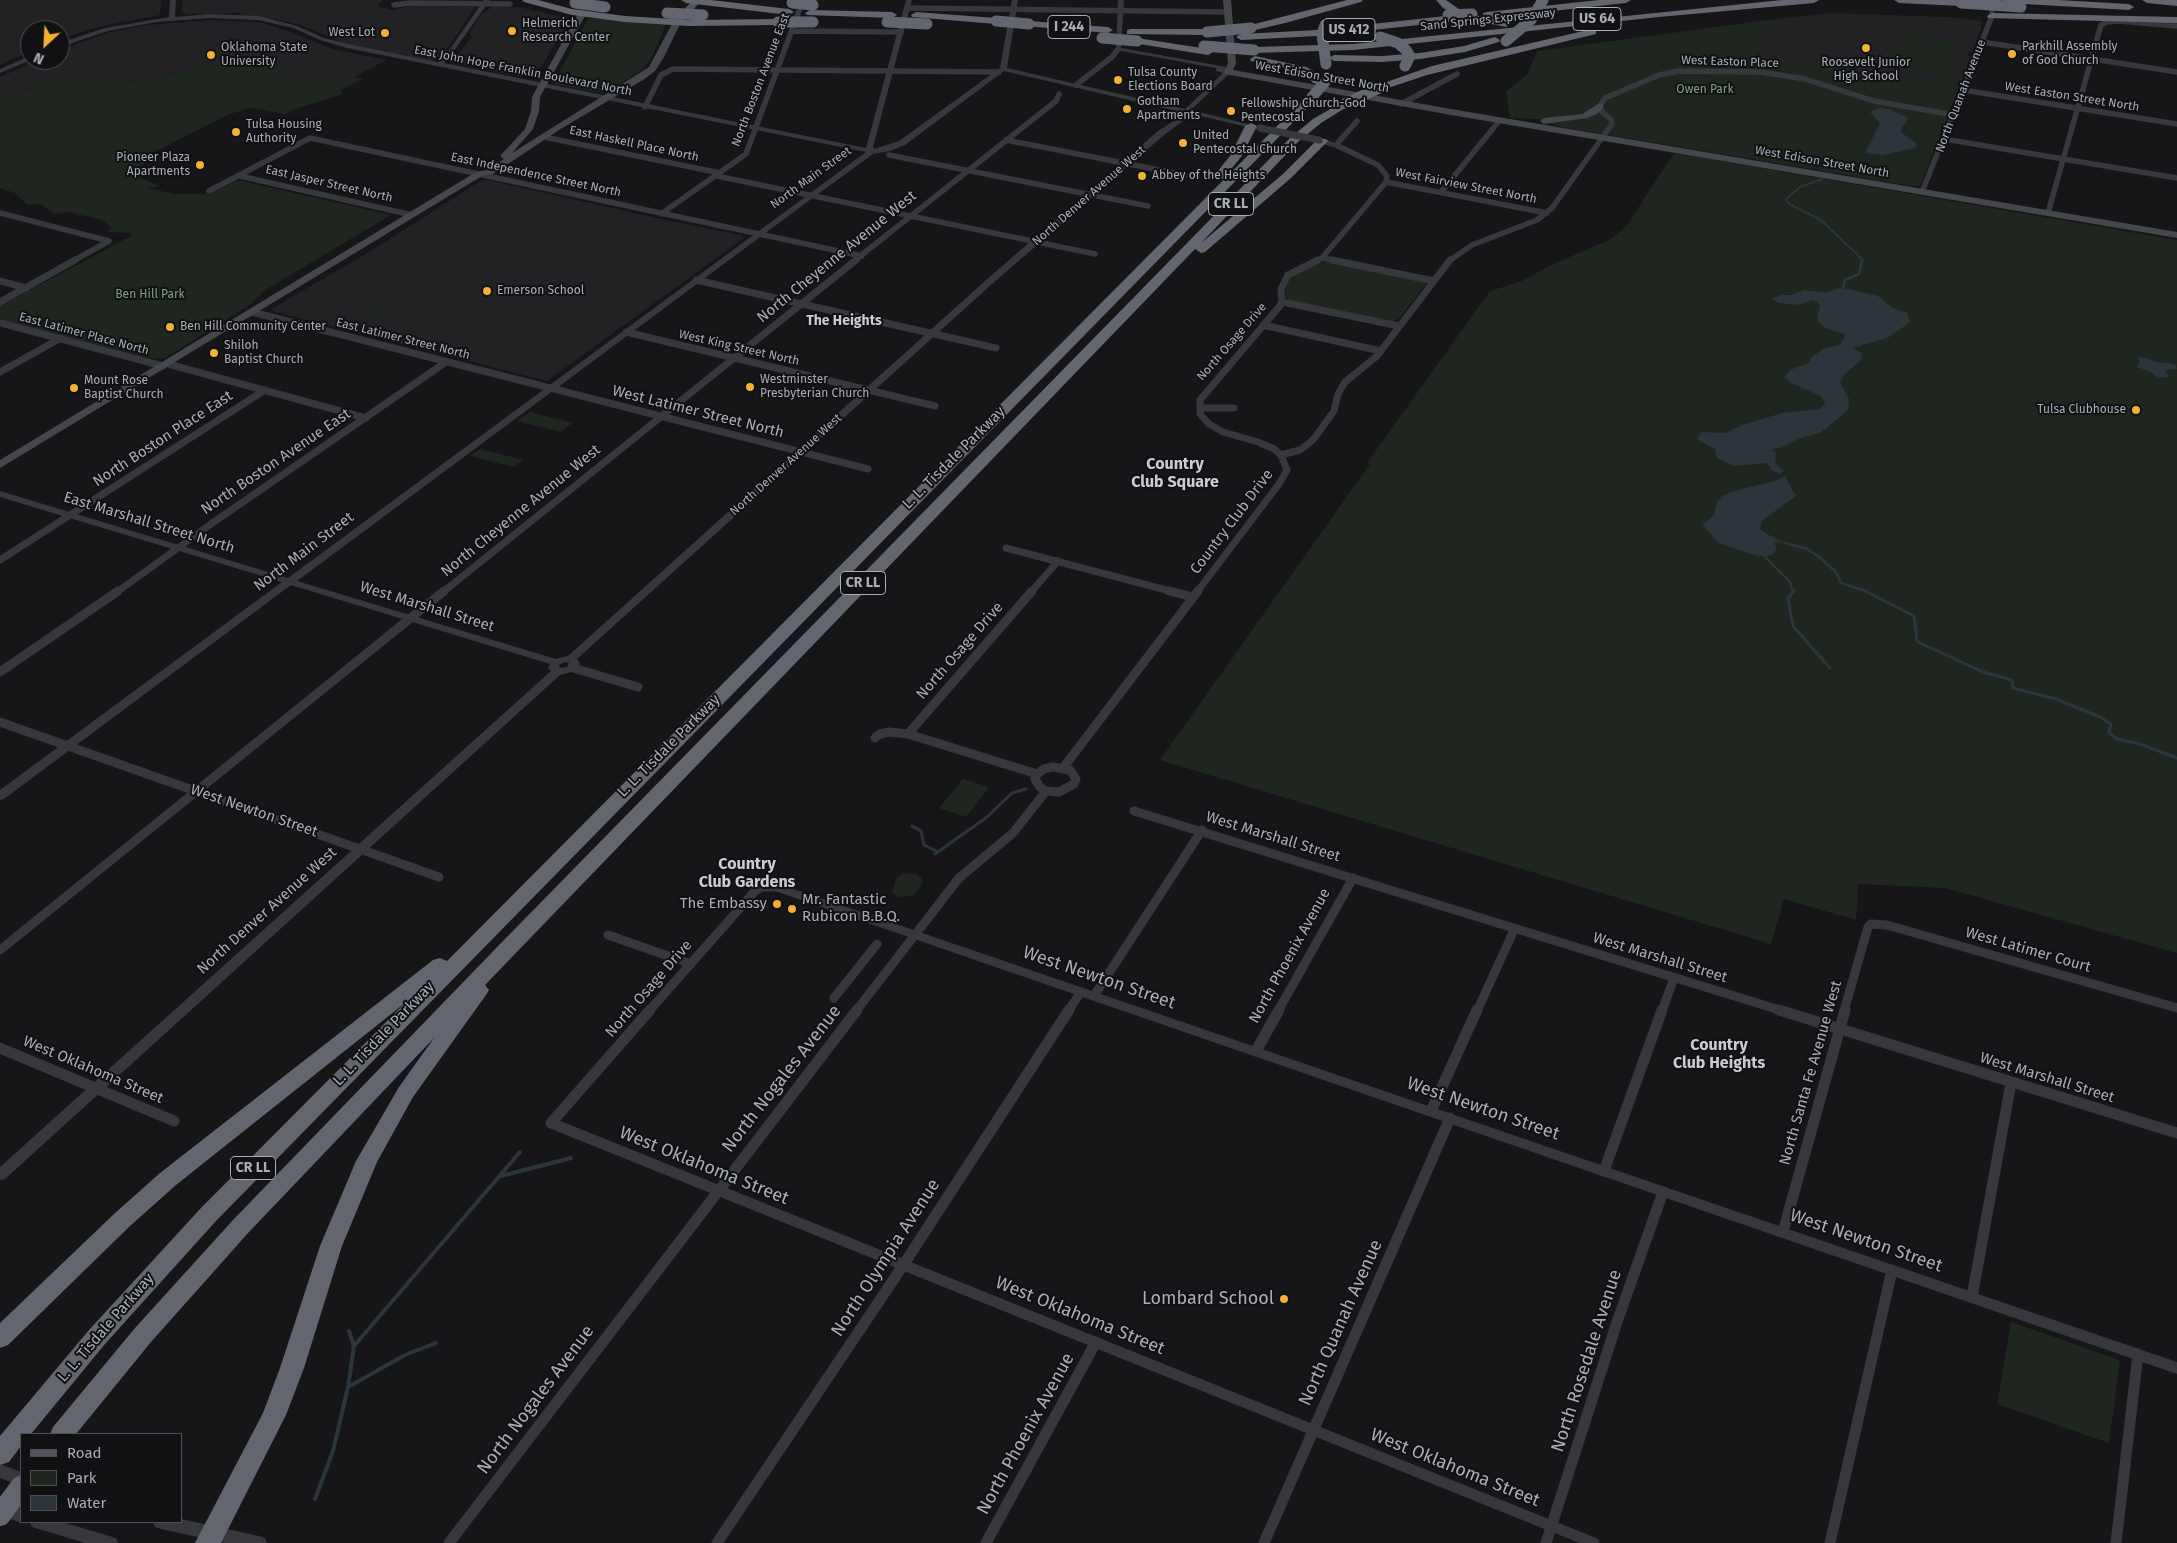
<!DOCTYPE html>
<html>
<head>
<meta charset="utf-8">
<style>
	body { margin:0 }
	#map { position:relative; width:2177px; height:1543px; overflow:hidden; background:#161618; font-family:"Fira Sans",sans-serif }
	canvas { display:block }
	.legend { position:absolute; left:20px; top:1433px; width:162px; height:90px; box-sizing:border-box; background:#111113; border:1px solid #4d4f55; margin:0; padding:6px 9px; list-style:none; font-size:15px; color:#a8adb8 }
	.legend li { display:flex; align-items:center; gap:10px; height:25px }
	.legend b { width:25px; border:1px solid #4d4f55 }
	.north { position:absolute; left:20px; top:20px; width:50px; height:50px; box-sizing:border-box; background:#111113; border:1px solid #4d4f55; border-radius:50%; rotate:205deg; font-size:14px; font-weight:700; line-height:20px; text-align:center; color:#a8adb8 }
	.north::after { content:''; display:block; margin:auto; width:18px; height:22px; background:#f2b134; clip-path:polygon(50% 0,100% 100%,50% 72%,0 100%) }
</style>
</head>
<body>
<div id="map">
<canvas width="2177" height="1543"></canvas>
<ul class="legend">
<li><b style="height:6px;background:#53555c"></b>Road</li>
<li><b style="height:14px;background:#1e261f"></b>Park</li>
<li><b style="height:14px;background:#2c353c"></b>Water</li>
</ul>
<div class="north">N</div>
</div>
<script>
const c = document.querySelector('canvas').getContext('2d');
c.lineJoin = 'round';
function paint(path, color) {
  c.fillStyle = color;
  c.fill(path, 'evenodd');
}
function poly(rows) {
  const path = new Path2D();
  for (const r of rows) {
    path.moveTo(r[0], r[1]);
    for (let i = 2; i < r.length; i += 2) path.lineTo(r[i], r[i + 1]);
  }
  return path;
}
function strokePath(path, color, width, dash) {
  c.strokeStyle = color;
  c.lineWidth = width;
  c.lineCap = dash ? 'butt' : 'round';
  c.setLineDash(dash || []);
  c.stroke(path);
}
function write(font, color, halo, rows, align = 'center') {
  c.font = font + ' "Fira Sans",sans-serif';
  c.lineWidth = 4;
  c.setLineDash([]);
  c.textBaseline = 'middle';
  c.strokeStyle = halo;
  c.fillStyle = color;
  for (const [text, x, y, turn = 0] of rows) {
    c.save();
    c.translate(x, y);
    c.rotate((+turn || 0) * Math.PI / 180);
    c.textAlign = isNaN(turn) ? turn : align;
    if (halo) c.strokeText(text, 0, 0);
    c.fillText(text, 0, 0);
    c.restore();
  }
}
paint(poly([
	[0,0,161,0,160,15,98,27,60,39,60,30,30,30,30,51,0,65],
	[183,0,383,0,378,6,392,10,411,6,475,7,443,56,440,59,432,61,346,44,300,25,276,19,241,15,242,13,185,14,182,13],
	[492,7,519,7,570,19,536,75,522,77,451,63,472,37,469,33,482,14],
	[1829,13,1947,17,1981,21,1981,29,1973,52,1968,52,1967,55,1971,56,1960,85,1755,54,1776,19],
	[209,20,263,23,291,32,332,49,387,60,354,77,335,80,292,75,278,68,279,64,225,64,179,72,134,82,105,79,92,73,82,77,48,81,11,98,0,98,0,77,39,60,60,60,60,51,79,43,110,32,148,25],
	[482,180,488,180,647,216,740,235,744,238,547,381,272,311,273,308,369,252]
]), '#222225');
paint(poly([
	[598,18,666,24,652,57,643,69,609,92,601,93,553,84,588,19],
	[1776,19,1756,54,1960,85,1920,186,1912,186,1561,127,1537,119,1510,118,1506,91,1527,75,1537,51],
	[1904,34,1963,42,1949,77,1888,68],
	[225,64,280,64,278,68,292,75,335,80,354,77,362,79,341,90,343,94,298,108,285,114,250,108,230,114,146,156,149,160,129,174,161,186,147,188,175,194,210,194,237,180,391,215,265,290,251,304,165,358,154,359,0,320,0,306,131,236,130,233,106,232,112,228,103,220,68,212,54,214,41,204,27,205,15,193,0,188,0,98,11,98,48,81,82,77,92,73,103,75,105,79,134,82,179,72],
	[1674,153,2177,240,2177,953,1945,888,1858,884,1856,920,1784,899,1771,944,1160,760,1370,464,1367,463,1490,291,1522,281,1553,264,1607,241,1616,235,1627,225],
	[1328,261,1423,281,1426,284,1399,319,1391,322,1291,301,1286,298,1286,287,1289,280,1298,273,1315,264],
	[370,304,398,311,399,311,387,318,358,311],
	[530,412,573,423,560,432,517,421],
	[480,449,524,460,513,467,470,456],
	[963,779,989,787,966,817,939,808],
	[904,873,917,874,922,879,923,883,913,896,899,897,892,892,897,877],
	[2011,1322,2120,1360,2109,1443,1997,1404]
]), '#1e261f');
paint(poly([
	[1881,108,1888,109,1905,116,1908,119,1901,129,1901,132,1917,144,1916,148,1882,155,1865,153,1880,123,1870,112],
	[1843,288,1878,296,1893,308,1907,313,1910,322,1889,337,1853,348,1862,353,1861,360,1844,375,1840,382,1849,399,1848,410,1820,433,1800,438,1780,448,1772,449,1776,454,1775,460,1777,465,1783,470,1782,473,1778,474,1777,472,1771,470,1770,466,1766,463,1734,466,1719,459,1716,456,1716,450,1697,439,1702,432,1725,433,1742,425,1782,413,1819,409,1824,405,1825,402,1821,396,1791,383,1785,377,1790,370,1808,363,1813,356,1825,348,1840,345,1846,335,1826,328,1819,323,1817,317,1820,305,1814,300,1796,305,1780,303,1771,299,1782,295,1792,295,1804,290,1827,293,1835,289],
	[2144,357,2157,362,2175,364,2177,369,2165,370,2169,377,2158,378,2151,372,2137,367,2140,361,2137,358],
	[1785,476,1793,492,1797,495,1763,520,1761,524,1760,529,1765,533,1785,543,1774,542,1777,549,1773,554,1765,557,1751,554,1719,543,1702,525,1714,515,1717,502,1722,496,1741,489,1776,481]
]), '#2c353c');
strokePath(poly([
	[1822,179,1800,187,1786,199,1789,204,1821,220,1862,259,1862,261]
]), '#2c353c', 2);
strokePath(poly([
	[1843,288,1845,280,1859,274,1862,260],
	[1785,543,1807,549,1818,556,1836,572,1841,583,1869,592],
	[1765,557,1790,582,1793,592]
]), '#2c353c', 2.5);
strokePath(poly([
	[1794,591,1788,598,1793,626,1830,668],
	[1865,591,1914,616,1917,641,1920,643,1983,672,2012,680,2013,688,2056,699,2100,717,2111,724,2109,733,2117,739,2140,744,2177,758],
	[912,826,921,831,924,845,936,851],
	[935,854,987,817,1012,793,1026,789]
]), '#2c353c', 3);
strokePath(poly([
	[501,1176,571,1158],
	[349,1331,354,1346],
	[348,1387,405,1355,436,1343],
	[315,1499,333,1451,348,1387,354,1346,520,1152]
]), '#2c353c', 4);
strokePath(poly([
	[394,5,410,3,510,4],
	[907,8,1227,12],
	[792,31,901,32],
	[1982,42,2177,72],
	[1076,85,1112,57,1118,49],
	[1963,90,2177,124],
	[1401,104,1457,74],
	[645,107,661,75,673,69,999,72],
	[1357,121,1336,145,1378,165,1387,176,1386,182],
	[544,137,720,173],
	[1944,139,2177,178],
	[1006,140,1185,175],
	[889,155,1148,206],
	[240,176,412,215],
	[717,176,1095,254],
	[1386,182,1547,213],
	[209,191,310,138,862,256],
	[1441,192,1500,120],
	[1922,192,1992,16,1992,9,1988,1],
	[0,213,109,241,73,261],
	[2048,213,2101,25,2107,22,2119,21,2177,26],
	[661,214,746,154,803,0],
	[1322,258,1338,261],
	[854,261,1056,101,1059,94],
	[1315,261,1322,258,1386,182],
	[1449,261,1472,245,1537,220,1552,208,1612,124,1611,119,1602,112,1600,106,1605,98,1659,75,1679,71,1760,72,1805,79,1874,101,1954,115]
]), '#37383d', 5.5);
strokePath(poly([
	[1332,260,1434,281],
	[696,280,996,348],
	[0,281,26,288],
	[0,302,75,260],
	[1282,302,1399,326],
	[252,312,868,469],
	[0,323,163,366],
	[1263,325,1381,351],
	[626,332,935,406],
	[168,364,366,418],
	[0,372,59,339],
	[1200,408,1234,408],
	[1281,455,1300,450,1313,440,1334,411,1338,394,1345,382,1377,356,1450,260],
	[1006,548,1174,592],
	[0,560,265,390],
	[117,592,211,524,446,362],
	[443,592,856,260],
	[1031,592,1058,561],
	[1197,592,1279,484,1287,470,1281,455,1274,449,1258,442,1223,432,1209,424,1200,414,1200,400,1279,307,1282,302,1281,289,1288,275,1318,260]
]), '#37383d', 7);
strokePath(poly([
	[1169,591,1193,597],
	[573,668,638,687],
	[0,672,118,591],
	[0,722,439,877],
	[908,734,1032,591],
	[875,738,880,734,889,732,908,734,1037,774],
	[1053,767,1070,770,1076,779,1074,784,1059,792,1046,791,1040,787,1035,779,1037,774,1044,769,1053,767],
	[1063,768,1198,591],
	[1134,811,1783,1011],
	[608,935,691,964],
	[0,950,444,591],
	[1094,996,1202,830],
	[834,998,877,944],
	[649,1011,755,891,762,887,776,887],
	[856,1011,959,878,1013,833,1046,791],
	[1068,1011,1081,992],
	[1278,1011,1353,878],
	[1477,1011,1515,928],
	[1662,1011,1674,978],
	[1844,1011,1868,927,1871,924,1887,925,2177,1008]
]), '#37383d', 9);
strokePath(poly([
	[650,1010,551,1123,1594,1543],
	[1779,1010,2177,1133],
	[0,1048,174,1121],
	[1256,1051,1279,1010],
	[1431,1111,1477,1010],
	[1604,1171,1662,1010],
	[1783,1232,1845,1010],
	[1972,1297,2011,1083],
	[449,1543,857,1010],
	[717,1543,904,1264,1069,1010],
	[986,1543,1096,1342],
	[1264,1543,1450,1118],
	[1546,1543,1617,1322,1663,1192],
	[1830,1543,1892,1270],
	[2116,1543,2138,1354]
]), '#37383d', 11);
paint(poly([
	[170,0,176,0,175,17,210,14,259,16,297,26,324,38,348,44,437,62,445,56,484,0,490,0,449,58,444,63,866,148,906,0,912,0,873,147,874,149,899,141,1000,68,1012,0,1018,0,1007,68,1185,109,1223,73,1216,71,1216,68,1116,50,1118,0,1124,0,1121,48,1232,68,1230,73,1191,110,1264,128,1260,130,1188,113,1185,116,1183,121,1164,135,992,284,577,659,580,663,575,671,560,675,5,1179,0,1180,0,1167,551,671,548,668,550,664,291,585,4,799,0,800,0,790,282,582,0,497,0,491,288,578,866,152,347,48,320,40,293,28,259,20,210,18,157,22,108,31,60,47,60,43,105,28,169,17,170,0],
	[1004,71,1181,112,1177,115,1177,119,1158,131,986,280,568,656,556,659,297,581,818,194,873,154,890,151,905,145,1004,71],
	[566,662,569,663,567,667,562,668,559,667,560,664,566,662],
	[30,56,31,60,0,73,0,69,30,56],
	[1316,138,1322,138,1340,145,1333,147,1316,142,1316,138],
	[776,883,2177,1362,2177,1374,772,890,770,887,772,884,776,883],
	[0,1464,21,1472,21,1486,0,1478,0,1464],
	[2,1502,21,1509,21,1522,25,1522,21,1523,0,1515,0,1503,2,1502],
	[181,1519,259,1536,265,1538,267,1543,225,1543,161,1529,155,1527,153,1522,181,1522,181,1519],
	[30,1522,62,1522,116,1538,118,1543,85,1543,32,1527,30,1522]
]), '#37383d');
paint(poly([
	[1223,0,1231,0,1236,63,1233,70,1451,109,2177,232,2177,238,1451,115,1225,74,1224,72,1228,63,1223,0],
	[579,12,586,14,540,97,539,111,533,129,512,153,649,67,674,20,681,22,664,57,655,71,643,80,559,130,493,174,482,176,0,468,0,460,476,172,487,170,504,159,500,156,525,129,531,111,532,97,579,12],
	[1600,103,1603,104,1603,108,1597,114,1587,118,1544,124,1540,121,1544,118,1582,114,1600,103]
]), '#45474d');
paint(poly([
	[693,0,702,0,680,24,674,24,674,20,693,0]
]), '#53555c');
paint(poly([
	[522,0,538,0,572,9,625,16,689,20,778,19,783,22,778,25,689,26,625,22,572,15,524,2,522,0],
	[681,0,711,0,789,9,794,12,789,15,686,3,681,0],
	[1347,0,1363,0,1361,2,1285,23,1251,31,1246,28,1247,26,1347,0],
	[1436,0,1446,0,1466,14,1483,17,1483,13,1487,12,1599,0,1631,0,1626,3,1489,18,1510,22,1511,24,1506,27,1461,18,1456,21,1317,36,1241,40,1236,37,1241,34,1317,30,1455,15,1443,8,1436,0],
	[1782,0,1819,0,1814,3,1659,17,1353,50,1254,53,1249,50,1254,47,1353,44,1782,0],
	[1894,0,1960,0,1966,3,1961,6,1899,3,1894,0],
	[2002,0,2058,0,2129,4,2134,7,2129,10,2007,3,2002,0],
	[2142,0,2177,0,2177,6,2147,3,2142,0],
	[810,10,892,12,897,15,892,18,807,15,805,13,810,10],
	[916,12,996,18,1001,21,996,24,912,17,911,15,916,12],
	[1992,13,2177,17,2177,23,1988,18,1987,16,1992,13],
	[1029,21,1108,27,1113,30,1108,33,1025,26,1025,22,1029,21],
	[1131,29,1207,29,1212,32,1207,35,1127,34,1127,30,1131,29],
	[1592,29,1596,30,1596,34,1427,75,1382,90,1377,87,1378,85,1432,66,1592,29],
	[1495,37,1500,40,1499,42,1465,52,1420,59,1382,62,1334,61,1329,58,1334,55,1382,56,1420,53,1464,46,1495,37],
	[1137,38,1208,49,1213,52,1208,55,1133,43,1133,39,1137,38],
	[1255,56,1306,67,1316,72,1322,81,1317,84,1313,83,1308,76,1299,71,1251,61,1250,59,1255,56],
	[1312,94,1316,95,1317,97,1316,99,216,1221,105,1344,31,1434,21,1434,21,1446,9,1462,0,1465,0,1436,89,1330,200,1209,405,1003,176,1185,130,1226,8,1345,0,1348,0,1323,114,1214,160,1173,433,960,440,958,447,961,1308,95,1312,94],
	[1346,100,1350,101,1351,103,1350,105,1321,123,1298,142,1201,243,1283,174,1318,139,1326,139,1328,141,1291,178,1205,252,1201,253,1195,249,485,985,489,990,486,995,413,1097,377,1162,342,1246,304,1368,286,1415,221,1543,195,1543,263,1413,280,1368,320,1246,356,1161,399,1087,434,1038,249,1232,151,1342,76,1434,50,1434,53,1427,135,1328,233,1220,503,941,1290,138,1313,119,1346,100],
	[1251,123,1257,126,1241,157,1223,179,1215,179,1213,177,1230,156,1245,126,1251,123]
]), '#63666e');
strokePath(poly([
	[1260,128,1319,140]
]), '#37383d', 7);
strokePath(poly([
	[575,3,605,7],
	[792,3,813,5],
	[1961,3,2021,7],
	[667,13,703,15],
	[1448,15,1472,14],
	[996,21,1029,24],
	[778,22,813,22],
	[887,22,927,24],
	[1325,25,1322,34,1326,64],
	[1207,32,1251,28],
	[1380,37,1398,43,1406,50,1410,56,1405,66],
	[1102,38,1137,41],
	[1506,41,1531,20,1543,0],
	[1204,46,1254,50],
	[1312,97,1325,82],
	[1346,103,1382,87]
]), '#63666e', 11);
strokePath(poly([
	[0,1515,21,1487]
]), '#63666e', 22);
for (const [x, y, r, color] of [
	[512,31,5,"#f2b134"],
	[385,33,5,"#f2b134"],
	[1866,48,5,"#f2b134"],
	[2012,54,5,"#f2b134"],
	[211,55,5,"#f2b134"],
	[1118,80,5,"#f2b134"],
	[1127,109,5,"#f2b134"],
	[1231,111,5,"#f2b134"],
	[236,132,5,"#f2b134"],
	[1183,143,5,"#f2b134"],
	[200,165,5,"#f2b134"],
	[1142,176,5,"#f2b134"],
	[487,291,5,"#f2b134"],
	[170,327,5,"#f2b134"],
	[214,353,5,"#f2b134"],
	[750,387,5,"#f2b134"],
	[74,388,5,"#f2b134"],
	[2136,410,5,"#f2b134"],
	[777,904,5,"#f2b134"],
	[792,909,5,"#f2b134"],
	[1284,1299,5,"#f2b134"]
]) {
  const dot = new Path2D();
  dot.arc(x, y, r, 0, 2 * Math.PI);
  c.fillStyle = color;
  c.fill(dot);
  strokePath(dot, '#111113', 2);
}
write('12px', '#a8adb8', '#111113', [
	["Sand Springs Expressway",1488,20,-6],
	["West Easton Place",1730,62,2],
	["East John Hope Franklin Boulevard North",523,71,11],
	["West Edison Street North",1322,77,10],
	["North Boston Avenue East",761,80,-69],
	["North Quanah Avenue",1961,96,-69],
	["West Easton Street North",2072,97,9],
	["East Haskell Place North",634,144,12],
	["West Edison Street North",1822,162,10],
	["East Independence Street North",536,175,12],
	["North Main Street",811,178,-36],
	["East Jasper Street North",329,184,13],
	["West Fairview Street North",1466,186,11],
	["North Denver Avenue West",1089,196,-41],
	["East Latimer Place North",84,334,15],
	["East Latimer Street North",403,339,14],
	["North Osage Drive",1232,342,-49],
	["West King Street North",739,348,13],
	["North Denver Avenue West",786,465,-42]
]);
write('12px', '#a8adb8', '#111113', [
	["Helmerich",522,24],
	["Research Center",522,38],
	["West Lot",375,33,"right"],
	["Parkhill Assembly",2022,47],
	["of God Church",2022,61],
	["Oklahoma State",221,48],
	["University",221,62],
	["Roosevelt Junior",1866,63,"center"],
	["High School",1866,77,"center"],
	["Tulsa County",1128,73],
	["Elections Board",1128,87],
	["Gotham",1137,102],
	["Apartments",1137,116],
	["Fellowship Church-God",1241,104],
	["Pentecostal",1241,118],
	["Tulsa Housing",246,125],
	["Authority",246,139],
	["United",1193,136],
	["Pentecostal Church",1193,150],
	["Pioneer Plaza",190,158,"right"],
	["Apartments",190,172,"right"],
	["Abbey of the Heights",1152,176],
	["Emerson School",497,291],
	["Ben Hill Community Center",180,327],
	["Shiloh",224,346],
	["Baptist Church",224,360],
	["Westminster",760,380],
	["Presbyterian Church",760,394],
	["Mount Rose",84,381],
	["Baptist Church",84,395],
	["Tulsa Clubhouse",2126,410,"right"]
], 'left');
write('12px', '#7fa381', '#111113', [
	["Owen Park",1705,90],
	["Ben Hill Park",150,295]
]);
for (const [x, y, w] of [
	[1597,19,48],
	[1069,27,42],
	[1349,30,52],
	[1231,204,45],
	[863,583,45],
	[253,1168,45]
]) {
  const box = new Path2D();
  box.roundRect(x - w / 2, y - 11.5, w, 23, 4);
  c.fillStyle = '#111113';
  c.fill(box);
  strokePath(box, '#a8adb8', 1);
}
write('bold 14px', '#a8adb8', null, [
	["US 64",1597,19],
	["I 244",1069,27],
	["US 412",1349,30],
	["CR LL",1231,204],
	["CR LL",863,583],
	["CR LL",253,1168]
]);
write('bold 14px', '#c9ccd4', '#111113', [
	["The Heights",844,321]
]);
write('15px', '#a8adb8', '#111113', [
	["North Cheyenne Avenue West",837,257,-39],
	["West Latimer Street North",698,412,14],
	["North Boston Place East",163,439,-33],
	["L. L. Tisdale Parkway",954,458,-45],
	["North Boston Avenue East",276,462,-34],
	["North Cheyenne Avenue West",521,511,-39],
	["Country Club Drive",1232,522,-53],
	["East Marshall Street North",149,523,17],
	["North Main Street",304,552,-37],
	["West Marshall Street",427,607,17],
	["North Osage Drive",960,651,-49],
	["L. L. Tisdale Parkway",669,746,-45],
	["West Newton Street",254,811,19],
	["West Marshall Street",1273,837,17],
	["North Denver Avenue West",267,911,-42],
	["West Latimer Court",2028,950,16],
	["North Phoenix Avenue",1290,956,-61],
	["West Marshall Street",1660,958,17],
	["North Osage Drive",649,989,-49],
	["L. L. Tisdale Parkway",384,1034,-46],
	["West Oklahoma Street",93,1070,23],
	["North Santa Fe Avenue West",1811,1073,-74],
	["West Marshall Street",2047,1078,17],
	["L. L. Tisdale Parkway",106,1328,-49]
]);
write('15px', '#a8adb8', '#111113', [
	["Mr. Fantastic",802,900],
	["Rubicon B.B.Q.",802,917],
	["The Embassy",767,904,"right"]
], 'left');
write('bold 16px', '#c9ccd4', '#111113', [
	["Country",1175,465],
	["Club Square",1175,483],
	["Country",747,865],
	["Club Gardens",747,883],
	["Country",1719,1046],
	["Club Heights",1719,1064]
]);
write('18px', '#a8adb8', '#111113', [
	["West Newton Street",1099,978,19],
	["North Nogales Avenue",782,1079,-52],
	["West Newton Street",1483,1109,19],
	["West Oklahoma Street",704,1166,22],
	["West Newton Street",1866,1241,19],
	["North Olympia Avenue",886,1258,-57],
	["West Oklahoma Street",1080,1316,22],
	["North Quanah Avenue",1341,1323,-66],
	["North Rosedale Avenue",1587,1361,-72],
	["North Nogales Avenue",536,1400,-53],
	["North Phoenix Avenue",1026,1434,-61],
	["West Oklahoma Street",1455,1468,22]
]);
write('18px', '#a8adb8', '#111113', [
	["Lombard School",1274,1299]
], 'right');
</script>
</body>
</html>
